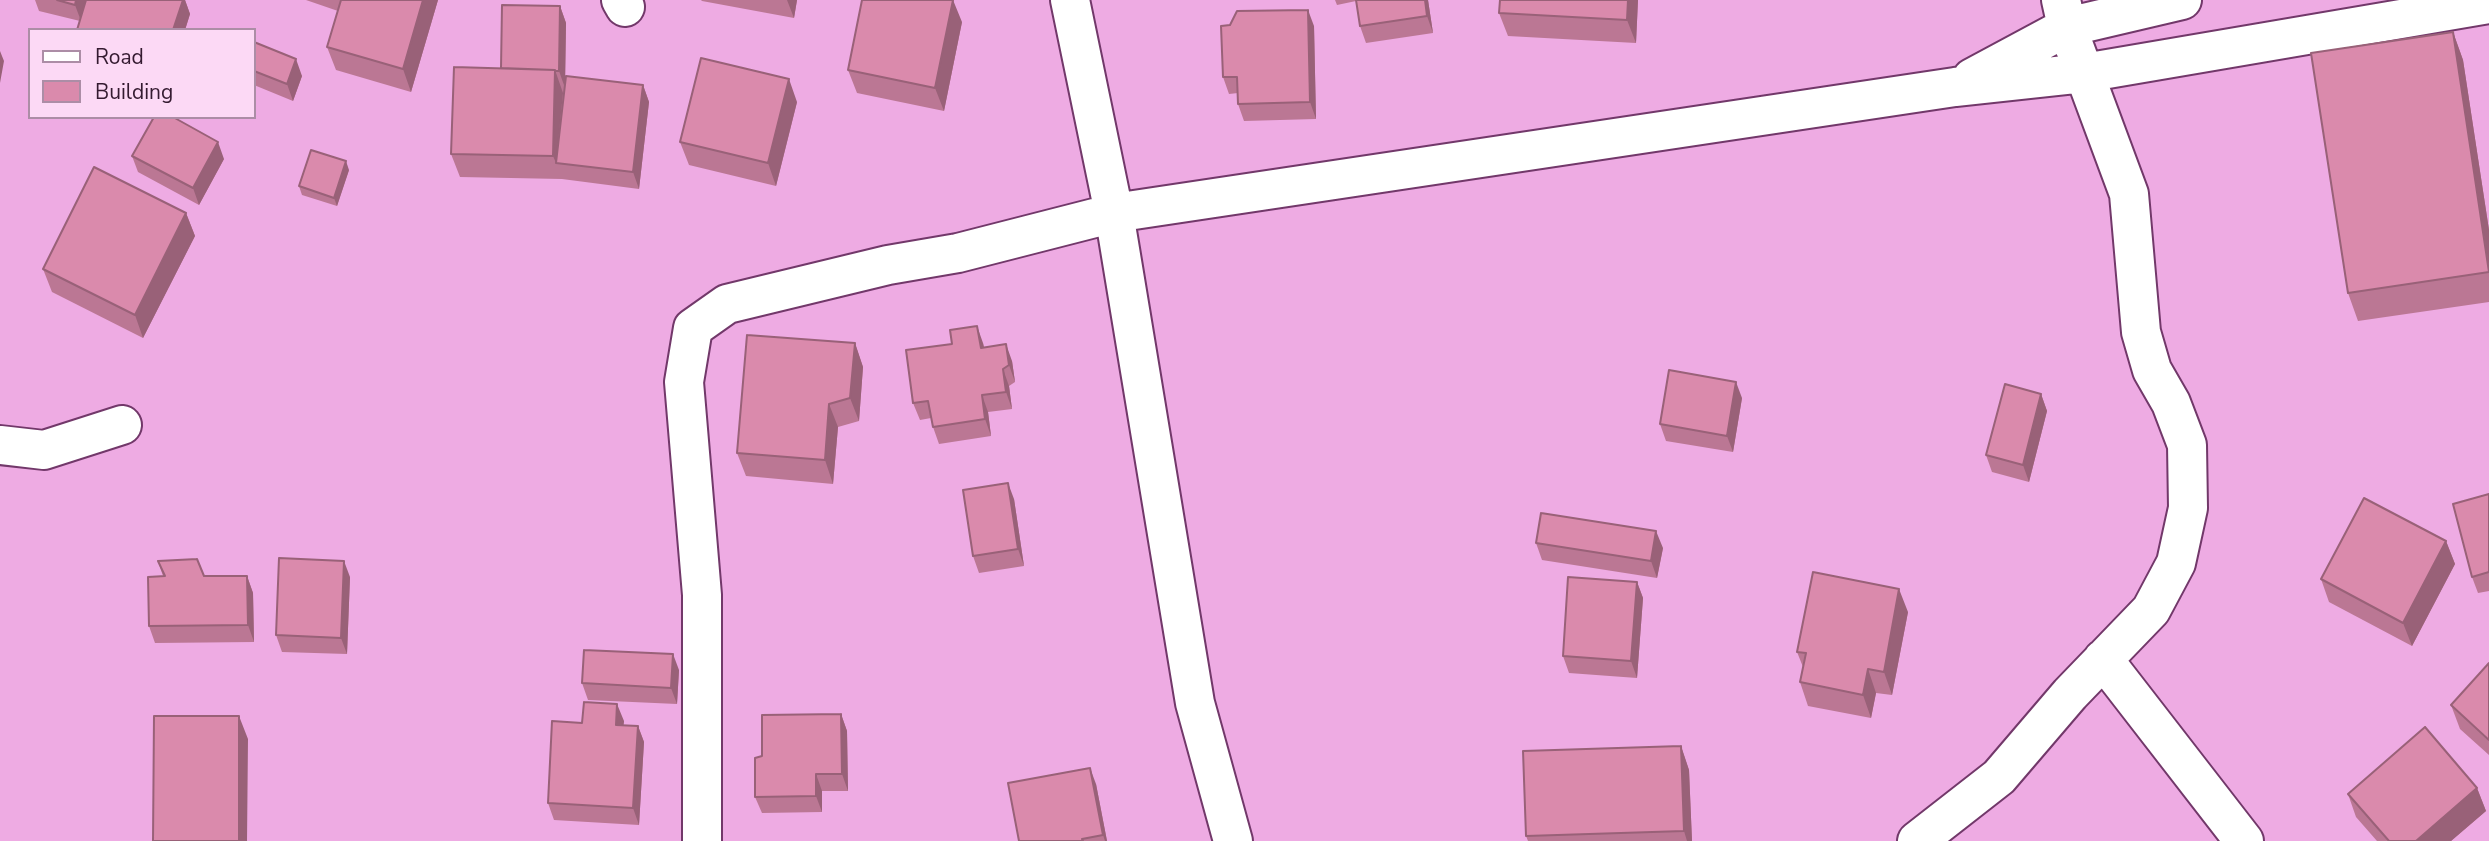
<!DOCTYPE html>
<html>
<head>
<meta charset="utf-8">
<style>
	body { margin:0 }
	#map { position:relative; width:2489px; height:841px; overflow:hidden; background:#eeabe3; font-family:"Nunito Sans",sans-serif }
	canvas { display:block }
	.legend { position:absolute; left:28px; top:28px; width:228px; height:91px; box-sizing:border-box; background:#fcd9f5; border:2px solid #ac8da6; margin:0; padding:9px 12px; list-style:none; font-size:21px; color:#341a30 }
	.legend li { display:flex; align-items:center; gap:14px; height:35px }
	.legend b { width:35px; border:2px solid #ac8da6 }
</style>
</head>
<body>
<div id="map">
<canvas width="2489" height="841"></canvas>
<ul class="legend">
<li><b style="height:9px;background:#fff"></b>Road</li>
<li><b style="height:19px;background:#da8aac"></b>Building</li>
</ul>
</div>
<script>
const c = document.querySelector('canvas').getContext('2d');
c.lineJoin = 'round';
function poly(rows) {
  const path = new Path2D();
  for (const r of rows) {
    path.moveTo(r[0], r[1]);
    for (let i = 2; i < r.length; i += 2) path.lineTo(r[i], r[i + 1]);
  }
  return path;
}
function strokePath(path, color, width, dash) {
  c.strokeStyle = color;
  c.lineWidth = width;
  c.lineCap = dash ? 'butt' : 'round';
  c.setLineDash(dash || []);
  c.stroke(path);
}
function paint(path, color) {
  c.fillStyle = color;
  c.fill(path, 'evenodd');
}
const minor = poly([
	[621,0,625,7],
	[1070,0,1114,213,1195,703,1233,841],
	[1972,78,2067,27,2182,0],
	[0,445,44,450,122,425],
	[2103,659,2244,841],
	[702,841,702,595,684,382,693,328,727,304,888,265,958,253,1114,213,1955,87,2084,73,2489,4],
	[1917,841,1999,777,2070,694,2151,610,2176,563,2188,508,2187,445,2171,403,2152,370,2141,332,2129,194,2067,27,2061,0]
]);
strokePath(minor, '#72386a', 42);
strokePath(minor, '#fff', 38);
paint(poly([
	[35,0,185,0,190,14,185,30,77,30,80,21,39,11],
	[306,0,438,0,411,92,336,70,327,47,338,11],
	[701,0,797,0,794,18,702,1],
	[1335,0,1428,0,1433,33,1366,43,1360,26,1356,1,1337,5],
	[1500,0,1638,0,1636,43,1508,36,1499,13],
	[560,6,566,23,565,80,643,85,649,102,639,189,562,179,460,177,451,154],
	[962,22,944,111,857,93,848,70],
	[1314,26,1316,119,1244,121,1238,104,1238,93,1229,94,1223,77],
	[2453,32,2463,60,2489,230,2489,302,2358,321,2348,293],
	[254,42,302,76,293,101,254,85],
	[797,102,776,186,689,165,680,142],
	[132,156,224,159,199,205,138,172],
	[349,170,337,206,302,195,299,186],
	[186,213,195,236,143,338,52,292,43,269],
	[855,343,863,367,859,421,838,427,833,484,746,476,737,453],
	[983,343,984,347,1012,361,1015,382,1009,386,1012,409,988,412,991,436,939,444,933,427,931,418,920,420,913,403],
	[2041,394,2047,411,2029,482,1992,472,1986,455],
	[1742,398,1733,452,1666,441,1660,424],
	[2489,494,2489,591,2478,593,2472,577],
	[1014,499,1024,566,979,573,973,556],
	[2446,541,2455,564,2412,646,2329,602,2321,579],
	[1536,543,1663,548,1657,578,1542,560],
	[158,561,204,576,247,576,253,593,254,642,155,643,149,626,163,576],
	[350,577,347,654,282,652,276,635],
	[1637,582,1643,598,1637,678,1569,673,1563,656],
	[1908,612,1892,695,1876,693,1871,718,1808,706,1800,682,1803,667,1797,652],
	[2489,663,2489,755,2460,729,2451,705],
	[679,670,677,704,588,700,582,683],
	[841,714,847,731,848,791,822,791,822,812,762,813,755,797,762,756],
	[624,721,623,725,638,726,644,742,639,825,554,820,548,803,582,723],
	[1681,746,1689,770,1692,841,1528,841,1526,836],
	[1096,784,1107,841,1019,841],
	[2477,788,2486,811,2451,841,2377,841,2356,817,2348,794]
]), '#bb7794');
paint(poly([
	[76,0,87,0,81,21,75,5],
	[183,0,185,0,190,14,185,30,173,30],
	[423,0,438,0,411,92,403,69],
	[787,0,797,0,794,18],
	[953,0,962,22,944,111,935,88],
	[1425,0,1428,0,1433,33,1427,16],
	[1628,0,1638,0,1636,43,1627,20],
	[560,6,566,23,565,88,559,71],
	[1308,10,1314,26,1316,119,1310,102],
	[2453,32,2463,60,2489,230,2489,268],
	[0,51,4,61,0,83],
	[296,59,302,76,293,101,287,84],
	[555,70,563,93,556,163,553,156],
	[789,79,797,102,776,186,768,163],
	[643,85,649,102,639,189,633,172],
	[218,142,224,159,199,205,193,188],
	[346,161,349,170,337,206,334,198],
	[186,213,195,236,143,338,135,315],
	[977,326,983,343,987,365,981,348],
	[855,343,863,367,859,421,850,398],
	[1006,344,1012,361,1015,382,1009,365],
	[1003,369,1009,386,1012,409,1006,392],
	[1736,382,1742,398,1733,452,1727,436],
	[2041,394,2047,411,2029,482,2023,465],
	[982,395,988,412,991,436,985,419],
	[829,404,838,427,833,484,825,460],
	[1008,483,1014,499,1024,566,1018,549],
	[1656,531,1663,548,1657,578,1651,561],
	[2446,541,2455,564,2412,646,2403,623],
	[344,561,350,577,347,654,341,638],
	[247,576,253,593,254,642,248,625],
	[1637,582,1643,598,1637,678,1631,661],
	[1899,589,1908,612,1892,695,1884,672],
	[673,654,679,670,677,704,671,688],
	[1868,669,1876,693,1871,718,1863,695],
	[617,704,624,721,622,742,616,725],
	[841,714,847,731,848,791,842,774],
	[239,716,248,739,247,841,239,841],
	[638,726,644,742,639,825,633,808],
	[1681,746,1689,770,1692,841,1687,841,1684,831],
	[1090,768,1096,784,1107,841,1105,841,1103,835],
	[816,774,822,791,822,812,816,796],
	[2477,788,2486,811,2451,841,2416,841]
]), '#996178');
const building = poly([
	[57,0,76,0,75,5,57,0],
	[86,0,183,0,173,30,77,30,86,0],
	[341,0,423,0,403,69,327,47,341,0],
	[862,0,953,0,935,88,848,70,862,0],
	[1356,0,1425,0,1427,16,1360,26,1356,0],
	[1500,0,1628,0,1627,20,1499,13,1500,0],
	[502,5,560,6,559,71,555,71,555,70,501,68,502,5],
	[1308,10,1310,102,1238,104,1237,77,1223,77,1221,26,1230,25,1237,11,1308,10],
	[2453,32,2489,272,2348,293,2311,53,2453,32],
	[254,42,296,59,287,84,254,71,254,42],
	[701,58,789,79,768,163,680,142,701,58],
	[454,67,555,70,553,156,451,154,454,67],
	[566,76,643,85,633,172,556,163,566,76],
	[154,117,173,117,218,142,193,188,132,156,154,117],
	[311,150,346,161,334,198,299,186,311,150],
	[94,167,186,213,135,315,43,269,94,167],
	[977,326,981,348,1006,344,1009,365,1003,369,1006,392,982,395,985,419,933,427,928,401,913,403,906,350,952,344,950,330,977,326],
	[747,335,855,343,850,398,829,404,825,460,737,453,747,335],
	[1669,370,1736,382,1727,436,1660,424,1669,370],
	[2005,384,2041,394,2023,465,1986,455,2005,384],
	[1008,483,1018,549,973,556,963,490,1008,483],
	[2489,494,2489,572,2472,577,2453,504,2489,494],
	[2364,498,2446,541,2403,623,2321,579,2364,498],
	[1541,513,1656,531,1651,561,1536,543,1541,513],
	[279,558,344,561,341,638,276,635,279,558],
	[197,559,204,576,247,576,248,625,149,626,148,577,165,576,158,561,197,559],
	[1813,572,1899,589,1884,672,1868,669,1863,695,1800,682,1806,653,1797,652,1813,572],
	[1568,577,1637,582,1631,661,1563,656,1568,577],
	[584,650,673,654,671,688,582,683,584,650],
	[2489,663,2489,740,2451,705,2489,663],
	[584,702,617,704,616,725,638,726,633,808,548,803,552,721,582,723,584,702],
	[841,714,842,774,816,774,816,796,755,797,755,758,762,756,762,715,841,714],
	[154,716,239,716,239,841,153,841,154,716],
	[2425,727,2477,788,2416,841,2389,841,2348,794,2425,727],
	[1681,746,1684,831,1526,836,1523,751,1681,746],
	[1090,768,1103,835,1082,839,1083,841,1019,841,1008,783,1090,768]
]);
paint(building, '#da8aac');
strokePath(building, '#996178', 2);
</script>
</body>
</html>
